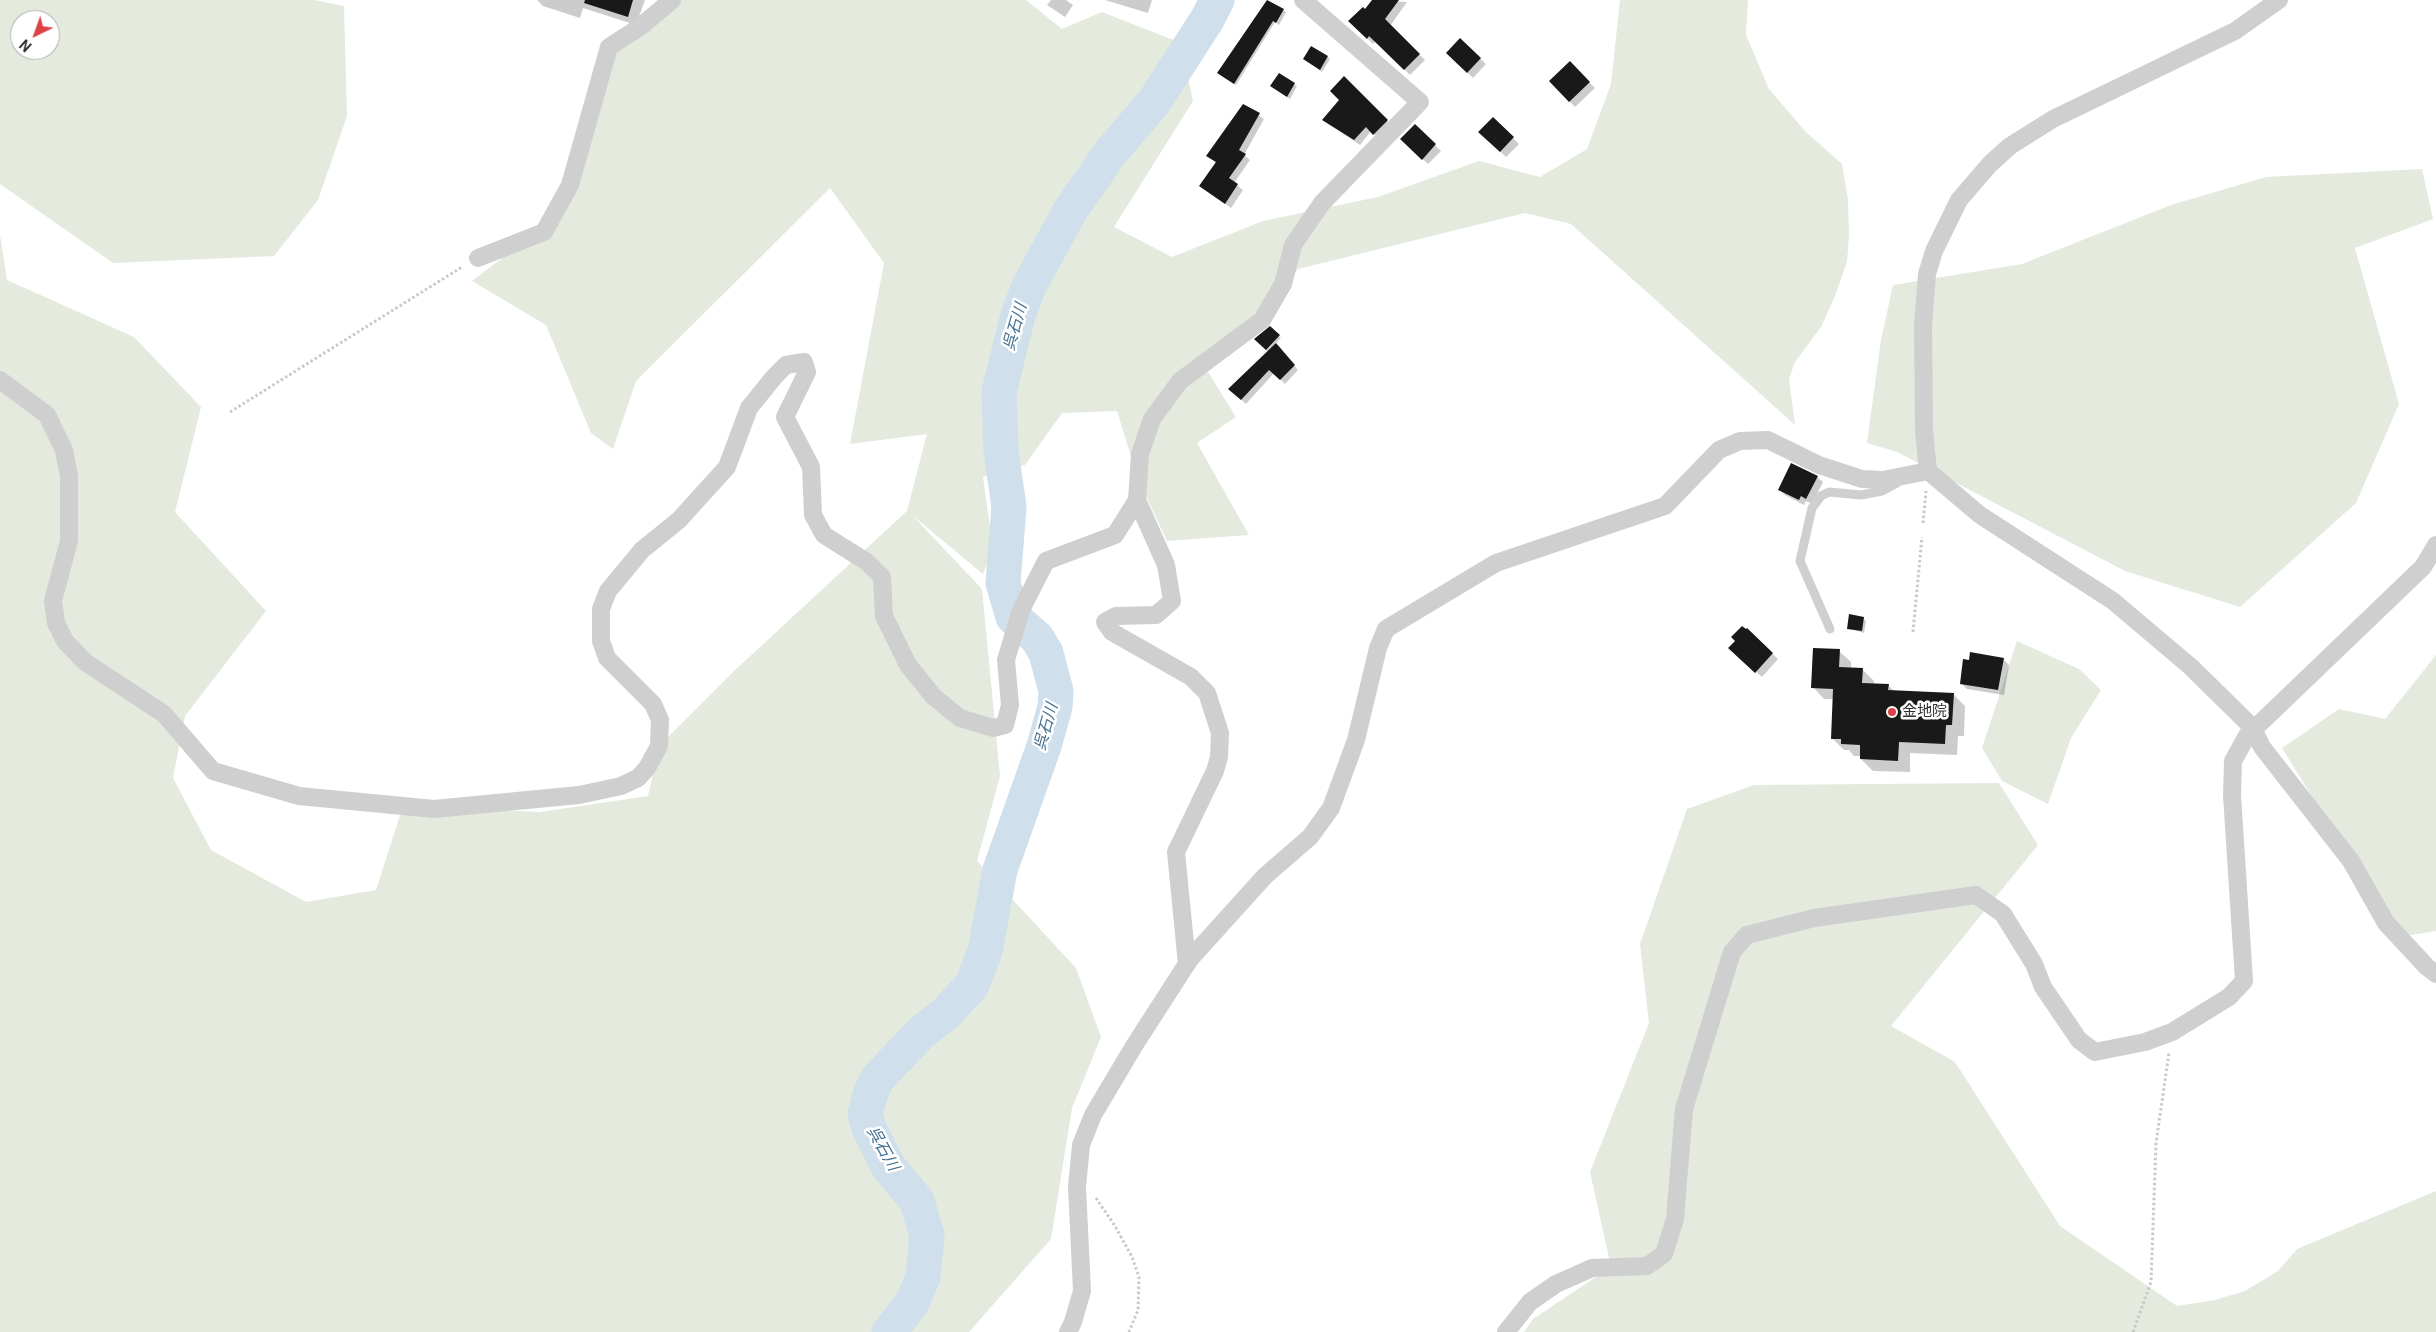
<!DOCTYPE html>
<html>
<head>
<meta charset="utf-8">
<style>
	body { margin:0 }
	#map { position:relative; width:2436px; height:1332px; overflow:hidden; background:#fff; font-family:Roboto,sans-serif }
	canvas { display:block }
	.north { position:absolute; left:10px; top:10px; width:50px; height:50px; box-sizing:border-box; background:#fff; border:1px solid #adadad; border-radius:50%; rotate:222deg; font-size:14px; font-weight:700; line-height:20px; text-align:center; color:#323232 }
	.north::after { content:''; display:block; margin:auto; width:18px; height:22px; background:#db4145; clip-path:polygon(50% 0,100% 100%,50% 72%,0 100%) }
</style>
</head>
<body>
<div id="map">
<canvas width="2436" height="1332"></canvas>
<div class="north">N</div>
</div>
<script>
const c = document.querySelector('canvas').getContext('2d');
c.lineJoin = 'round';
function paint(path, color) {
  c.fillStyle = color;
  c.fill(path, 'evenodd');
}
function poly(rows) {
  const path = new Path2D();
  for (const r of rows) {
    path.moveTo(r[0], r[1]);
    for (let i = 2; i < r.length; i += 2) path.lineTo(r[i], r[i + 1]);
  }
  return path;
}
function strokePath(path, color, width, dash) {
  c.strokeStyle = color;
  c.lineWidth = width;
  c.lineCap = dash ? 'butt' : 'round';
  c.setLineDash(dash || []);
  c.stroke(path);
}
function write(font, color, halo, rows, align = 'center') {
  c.font = font + ' Roboto,"Noto Sans JP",sans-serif';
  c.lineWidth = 5;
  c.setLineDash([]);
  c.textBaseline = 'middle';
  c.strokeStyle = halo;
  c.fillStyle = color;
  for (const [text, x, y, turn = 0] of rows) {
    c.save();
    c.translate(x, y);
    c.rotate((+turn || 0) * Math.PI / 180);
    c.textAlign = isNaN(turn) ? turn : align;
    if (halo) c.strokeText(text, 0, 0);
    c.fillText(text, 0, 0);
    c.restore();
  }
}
paint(poly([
	[0,0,314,0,344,6,347,116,318,200,274,256,113,263,0,184],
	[20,20,50,20,50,50,20,50],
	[675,0,1026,0,1062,29,1102,12,1181,43,1193,101,1114,227,1172,257,1263,221,1378,197,1479,161,1540,177,1587,149,1611,84,1620,0,1748,0,1746,35,1769,89,1805,131,1842,164,1848,199,1849,236,1847,262,1835,296,1821,327,1795,362,1789,379,1795,425,1571,224,1525,213,1298,269,1242,327,1203,364,1236,417,1197,443,1249,535,1167,541,1138,479,1117,411,1062,413,1025,465,983,477,993,549,983,574,912,515,982,589,1000,776,977,861,1076,968,1101,1037,1072,1108,1051,1239,969,1332,0,1332,0,235,7,280,134,337,201,407,175,512,266,611,185,716,173,778,211,850,306,902,376,890,403,806,540,812,648,796,659,746,734,671,907,511,927,434,850,444,884,263,830,188,636,381,613,449,591,433,546,325,472,281,551,221,609,47],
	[2422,169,2433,219,2355,248,2399,404,2356,503,2240,607,2125,571,1897,452,1867,443,1881,340,1893,285,2022,264,2171,205,2266,177],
	[2017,641,2079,669,2101,690,2071,738,2048,804,2002,781,1982,748],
	[2436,655,2436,931,2399,937,2282,748,2339,709,2385,719],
	[1999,783,2038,845,1891,1026,1955,1062,2060,1226,2177,1306,2215,1300,2245,1291,2278,1271,2297,1249,2436,1191,2436,1332,1524,1332,1533,1319,1611,1267,1590,1172,1649,1023,1640,944,1687,809,1754,785]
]), '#e4eade');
paint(poly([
	[537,0,645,0,636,25,583,8,580,18,543,6],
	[1051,0,1066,0,1073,5,1065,17,1047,5],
	[1105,0,1152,0,1148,13],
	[1374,0,1407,2,1390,26,1425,60,1410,75,1376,41,1373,44,1350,21,1366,11],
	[1268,1,1286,12,1279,25,1275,22,1236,85,1221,75],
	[1460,40,1486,64,1473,78,1447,53],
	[1327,57,1330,59,1322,72,1304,59],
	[1570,63,1595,88,1575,107,1550,82],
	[1279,75,1297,86,1290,99,1274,88],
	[1344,78,1392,126,1379,139,1371,131,1360,145,1323,120,1341,100],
	[1244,106,1264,119,1244,155,1250,160,1234,183,1243,190,1231,208,1201,186,1216,163,1208,156],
	[1493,119,1519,144,1506,157,1480,132],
	[1415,126,1441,151,1428,164,1402,139],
	[1270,328,1281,338,1275,344,1298,370,1285,384,1274,373,1246,404,1230,389,1268,352,1255,340],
	[1817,477,1823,482,1812,504,1806,501,1804,505,1785,495,1780,490],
	[1863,618,1866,621,1864,633,1848,628],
	[1747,630,1778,659,1762,677,1736,653],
	[1839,651,1851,662,1851,669,1862,669,1874,681,1874,684,1888,685,1895,692,1953,694,1965,706,1964,736,1958,736,1957,755,1910,753,1910,772,1873,771,1861,759,1861,756,1854,756,1849,750,1844,750,1832,738,1834,699,1824,699,1813,687],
	[2003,659,2009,665,2004,695,1967,689,1961,683]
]), '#0003');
strokePath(poly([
	[889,1332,912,1303,923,1277,927,1235,917,1201,888,1166,869,1128,865,1114,871,1092,878,1078,921,1033,946,1013,972,985,985,951,1000,870,1044,746,1055,707,1056,691,1046,653,1037,638,1013,617,1003,583,1009,507,1001,451,999,392,1018,315,1029,286,1070,211,1111,152,1154,102,1208,18,1217,0]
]), '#cfdfeb', 35);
paint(poly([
	[585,0,633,0,628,17,584,3],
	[1267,0,1284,9,1276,23,1273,21,1234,84,1217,73],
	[1372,0,1399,0,1385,19,1420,54,1404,70,1369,36,1367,39,1348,21,1363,7,1365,9],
	[1460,38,1481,58,1467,73,1446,53],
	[1311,46,1328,56,1320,70,1303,59],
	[1570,61,1590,82,1569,102,1549,81],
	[1279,73,1295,83,1287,97,1270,86],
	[1344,76,1388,120,1373,135,1366,127,1354,140,1322,120,1339,100,1330,91],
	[1243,104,1260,113,1239,150,1246,154,1229,178,1238,184,1225,204,1199,186,1216,162,1206,156],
	[1493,117,1514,137,1500,152,1478,132],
	[1415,124,1436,144,1422,160,1400,139],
	[1270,326,1280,335,1266,350,1254,339],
	[1276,343,1295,365,1280,380,1269,370,1241,400,1228,389],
	[1791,463,1818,476,1806,499,1801,496,1799,500,1778,490],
	[1849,614,1864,617,1862,631,1847,629],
	[1742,626,1746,629,1747,628,1773,653,1755,673,1728,648,1735,641,1731,637],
	[1813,648,1840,649,1839,667,1863,668,1862,683,1889,684,1888,690,1954,693,1952,725,1946,725,1945,744,1899,742,1898,761,1860,759,1860,745,1841,744,1841,739,1831,739,1833,689,1811,688],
	[1970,652,2004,658,1998,690,1960,684,1963,659,1969,660]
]), '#191919');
strokePath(poly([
	[230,412,462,267],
	[1923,523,1926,491],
	[1913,632,1922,537],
	[1096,1198,1115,1226,1132,1257,1139,1277,1138,1310,1129,1332],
	[2133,1332,2151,1282,2156,1143,2169,1053]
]), '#c9c9c9', 3, [2.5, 2.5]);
strokePath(poly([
	[1830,629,1800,561,1812,508,1821,496,1829,492,1861,495,1882,491,1897,483]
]), '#cfcfcf', 9);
strokePath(poly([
	[478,258,544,232,570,185,609,47,640,27,672,0],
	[0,380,47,415,64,450,69,476,69,541,53,601,56,623,65,641,85,662,164,714,213,771,299,796,434,809,579,795,621,786,638,778,647,768,659,746,660,720,653,704,607,658,601,641,601,609,608,591,642,550,679,520,727,467,749,408,774,377,786,365,804,362,807,372,785,417,811,467,813,515,824,535,867,562,882,577,884,616,908,665,934,697,960,718,993,728,1005,725,1010,705,1006,660,1021,610,1046,561,1115,535,1137,500,1140,454,1152,419,1180,381,1262,320,1283,284,1293,245,1322,203,1420,102,1303,0],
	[1928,471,1924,430,1923,325,1927,274,1934,251,1959,200,1990,164,2010,146,2053,119,2235,31,2279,0],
	[1137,500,1166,565,1172,601,1156,615,1116,616,1105,622,1112,632,1191,677,1207,693,1220,733,1219,757,1215,771,1176,852,1187,964],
	[2253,730,2423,567,2436,545],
	[1068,1332,1073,1322,1082,1291,1077,1187,1081,1145,1093,1115,1134,1046,1190,959,1265,876,1310,837,1331,808,1356,740,1378,648,1386,629,1496,563,1665,506,1719,450,1740,441,1768,440,1819,465,1862,479,1883,480,1928,471,1980,515,2113,601,2191,667,2252,727,2262,747,2351,861,2386,923,2427,967,2436,974],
	[1506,1332,1530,1302,1556,1284,1592,1268,1647,1266,1664,1254,1675,1219,1684,1109,1732,952,1747,935,1814,918,1976,895,2003,914,2034,964,2043,987,2079,1040,2095,1052,2145,1042,2172,1032,2229,997,2244,981,2232,795,2233,761,2252,727]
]), '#cfcfcf', 18);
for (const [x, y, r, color] of [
	[1892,712,5,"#db4145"]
]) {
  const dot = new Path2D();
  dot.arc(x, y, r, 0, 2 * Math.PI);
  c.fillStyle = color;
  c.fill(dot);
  strokePath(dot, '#fff', 2);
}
write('15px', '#323232', '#fff', [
	["金地院",1902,712]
], 'left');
write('italic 16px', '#436f90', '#fff', [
	["呉石川",1016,327,-74],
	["呉石川",1047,727,-74],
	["呉石川",882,1149,61]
]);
</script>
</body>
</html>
